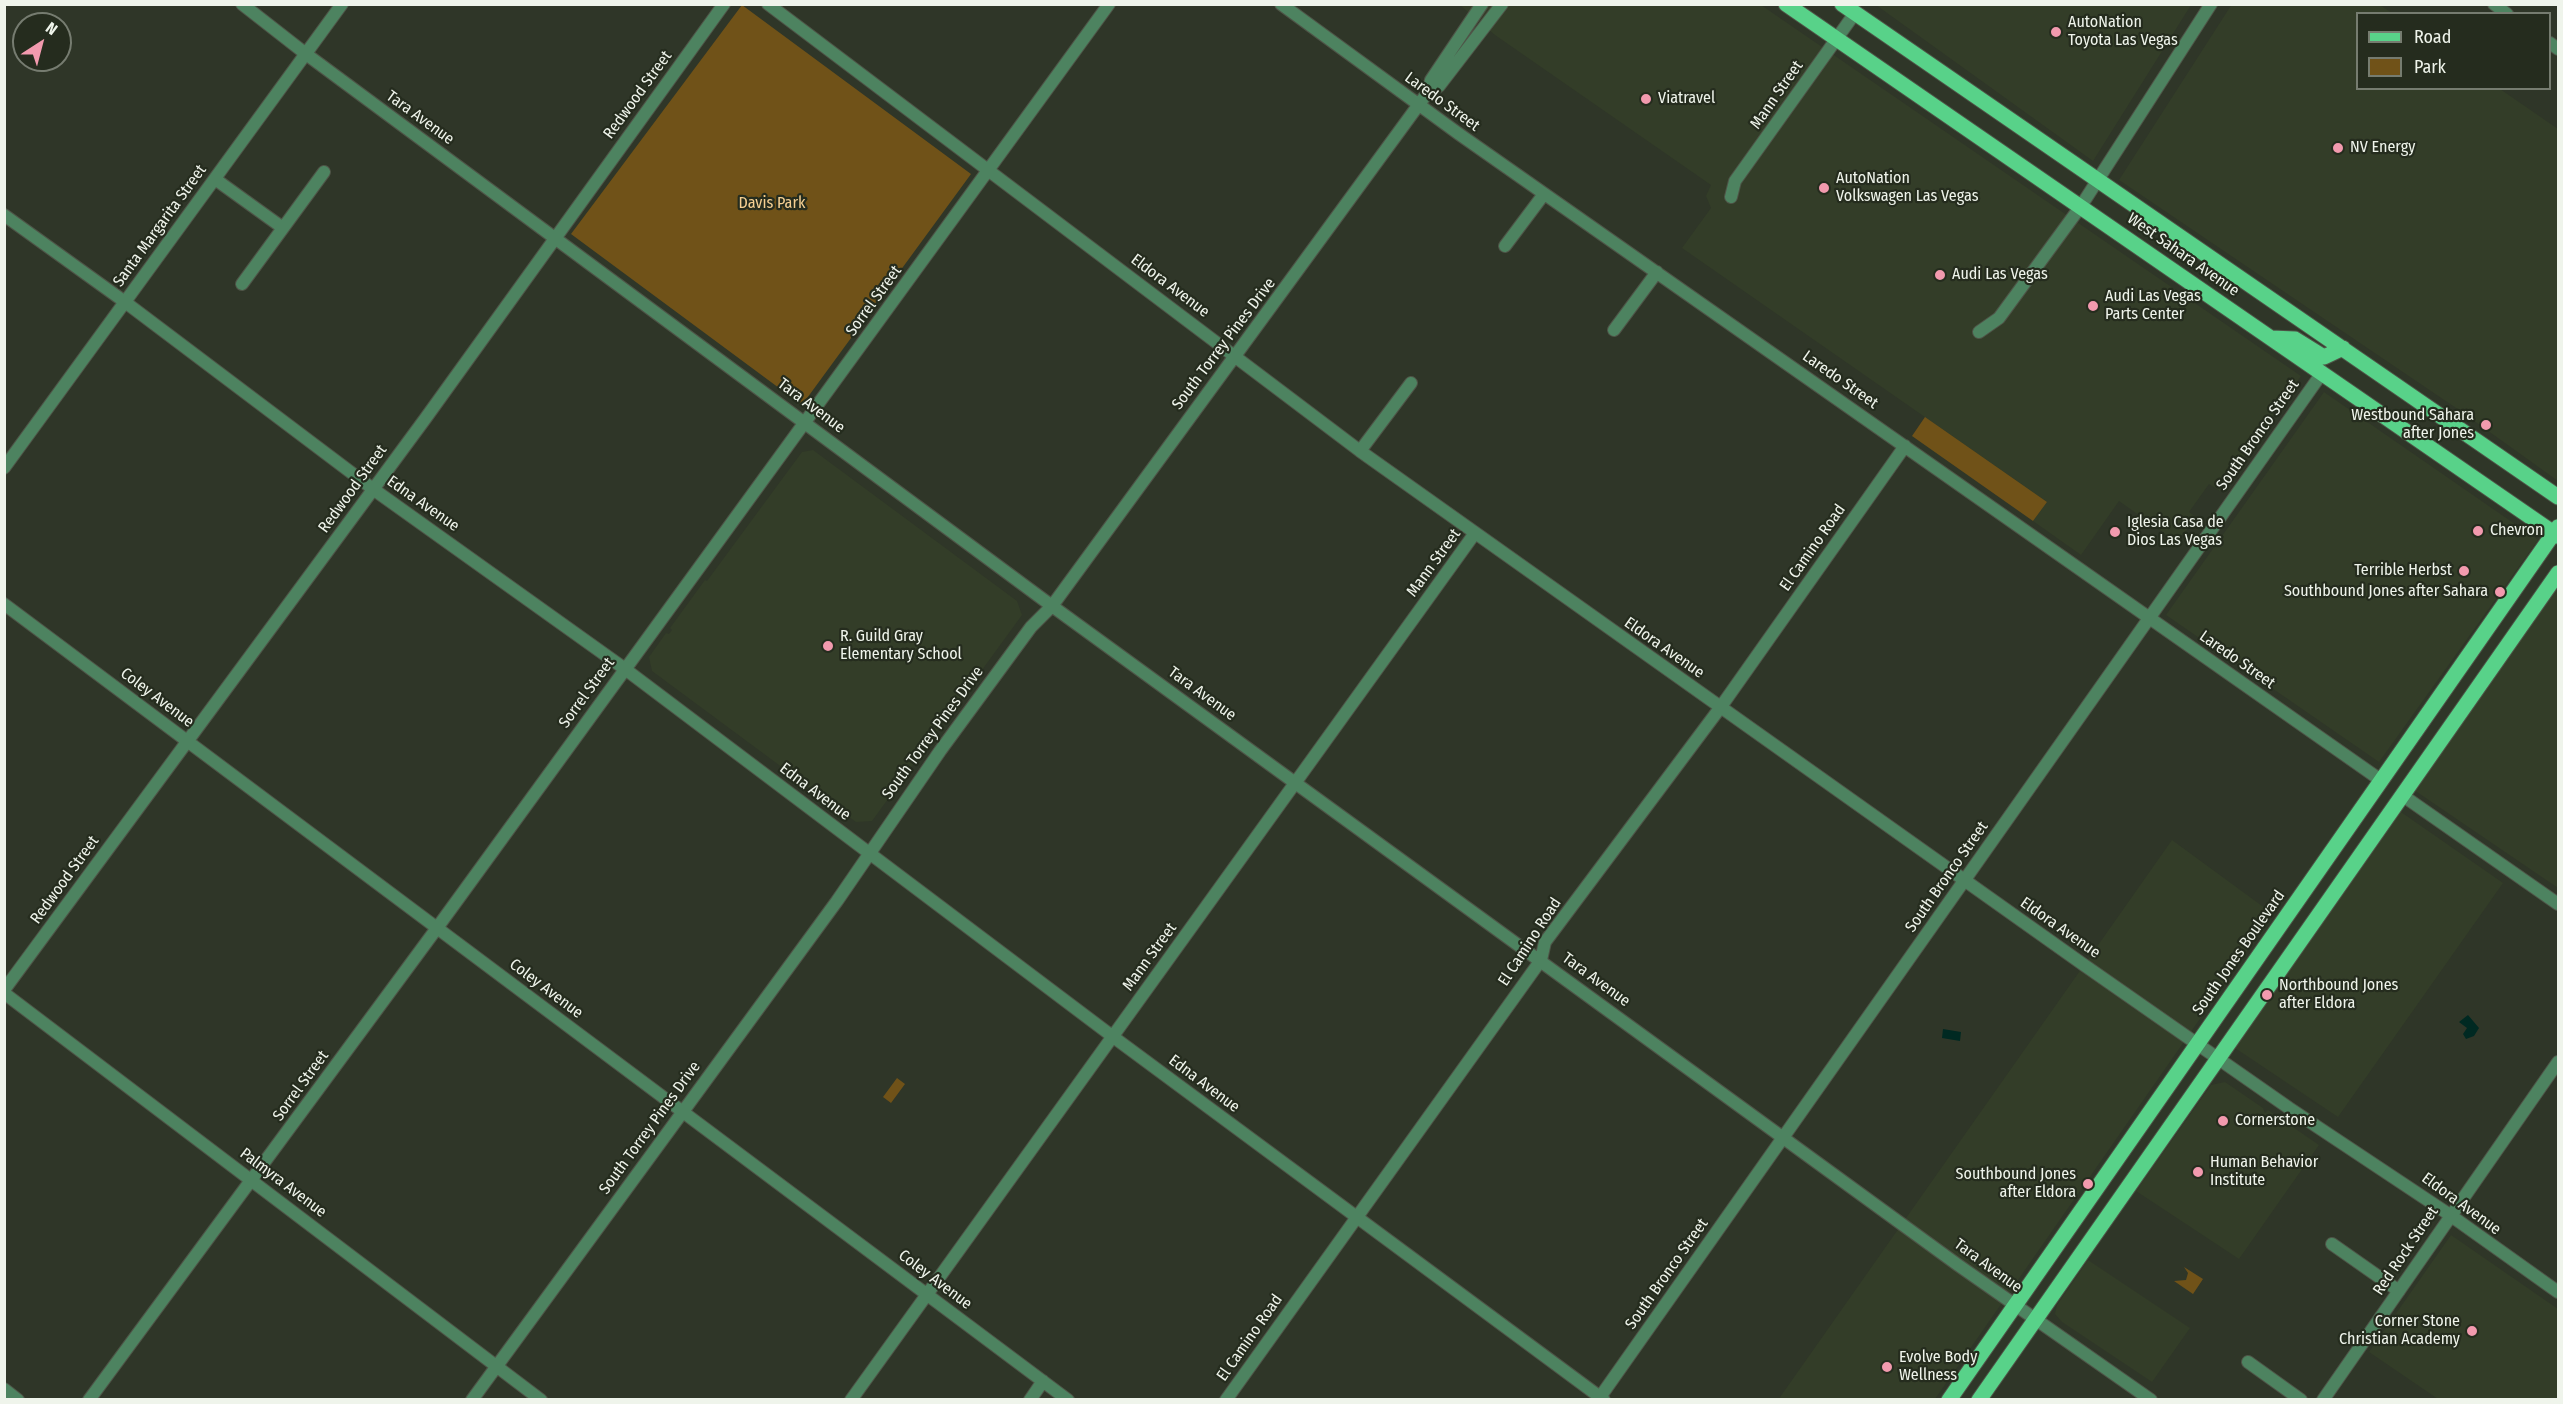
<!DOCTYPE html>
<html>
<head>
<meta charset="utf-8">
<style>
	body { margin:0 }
	#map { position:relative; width:2563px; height:1404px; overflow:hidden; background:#2f3628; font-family:"Fira Sans Condensed",sans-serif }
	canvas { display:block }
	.frame { position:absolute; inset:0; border:6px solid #eff4eb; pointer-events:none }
	.legend { position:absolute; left:2356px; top:12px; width:195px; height:78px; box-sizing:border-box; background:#252c1e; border:2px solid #767c70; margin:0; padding:8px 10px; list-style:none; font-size:18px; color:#eff4eb }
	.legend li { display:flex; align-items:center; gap:12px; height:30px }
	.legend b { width:30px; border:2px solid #767c70 }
	.north { position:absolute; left:12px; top:12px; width:60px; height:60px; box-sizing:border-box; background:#252c1e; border:2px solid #767c70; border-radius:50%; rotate:36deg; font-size:16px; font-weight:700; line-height:24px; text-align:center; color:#eff4eb }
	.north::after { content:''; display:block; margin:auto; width:21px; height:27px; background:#f29aae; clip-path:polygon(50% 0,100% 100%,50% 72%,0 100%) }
</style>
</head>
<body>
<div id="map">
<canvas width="2563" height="1404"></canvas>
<div class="frame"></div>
<ul class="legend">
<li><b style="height:8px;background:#58d289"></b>Road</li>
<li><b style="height:16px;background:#705218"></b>Park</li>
</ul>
<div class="north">N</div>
</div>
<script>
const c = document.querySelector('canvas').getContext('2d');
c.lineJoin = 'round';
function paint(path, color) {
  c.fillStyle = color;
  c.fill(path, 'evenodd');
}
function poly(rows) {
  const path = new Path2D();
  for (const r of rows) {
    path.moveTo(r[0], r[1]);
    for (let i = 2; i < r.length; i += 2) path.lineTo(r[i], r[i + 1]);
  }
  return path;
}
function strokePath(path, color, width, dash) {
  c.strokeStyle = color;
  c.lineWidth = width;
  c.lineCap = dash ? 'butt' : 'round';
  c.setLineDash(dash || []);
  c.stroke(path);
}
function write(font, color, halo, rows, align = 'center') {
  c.font = font + ' "Fira Sans Condensed",sans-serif';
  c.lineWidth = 4.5;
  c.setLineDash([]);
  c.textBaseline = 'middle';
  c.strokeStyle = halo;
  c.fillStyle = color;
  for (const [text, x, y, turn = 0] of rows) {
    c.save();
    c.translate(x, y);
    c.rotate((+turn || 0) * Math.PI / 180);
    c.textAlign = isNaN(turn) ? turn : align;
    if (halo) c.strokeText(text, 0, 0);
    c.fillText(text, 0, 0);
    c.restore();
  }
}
paint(poly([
	[2232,4,2380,5,2392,13,2358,14,2358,88,2500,89,2558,129,2558,481,2459,410,2119,180],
	[1460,5,1761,5,2301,376,2220,491,2209,484,2189,512,2196,517,2177,542,2119,501,2081,555,2033,521,2047,502,1682,248,1711,208,1706,196,1711,185,1495,35],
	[1876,5,2191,5,2093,161],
	[2324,392,2538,540,2379,762,2166,615],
	[813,450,1017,601,1022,615,872,821,856,822,652,671,649,657,666,633,669,634,672,630,670,628,705,580,707,581,802,452],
	[2558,584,2558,888,2414,790],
	[2401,812,2503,883,2338,1117,2235,1048],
	[2172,840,2273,914,1935,1399,1778,1400],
	[2225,1082,2263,1108,2265,1113,2268,1110,2319,1145,2239,1259,2136,1191,2211,1085],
	[2451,1235,2558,1309,2558,1399,2438,1399,2369,1352],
	[2088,1260,2190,1328,2152,1382,2062,1322,2055,1314,2057,1305]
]), '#333d28');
paint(poly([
	[742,5,971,174,802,405,571,234],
	[1925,417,2047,502,2033,521,1912,436],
	[897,1078,905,1084,891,1103,883,1097],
	[2184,1267,2203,1279,2193,1294,2174,1281,2186,1280,2188,1273]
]), '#705218');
paint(poly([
	[2468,1015,2479,1028,2474,1036,2466,1039,2463,1034,2467,1028,2459,1022],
	[1943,1029,1961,1032,1960,1041,1942,1038]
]), '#002922');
const minor = poly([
	[242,4,306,54,1052,606,1958,1265,2151,1400],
	[768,4,1360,451,2084,965,2289,1108,2450,1215,2558,1292],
	[1281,4,1459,134,2382,781],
	[2494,4,2507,14],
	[2550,43,2558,49],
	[1428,92,1439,86,1502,4],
	[215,179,283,228],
	[1731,197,1735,181,1855,13],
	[4,215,125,302,373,489,625,669,1112,1036,1604,1400],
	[1505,246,1544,194],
	[242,284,324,172],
	[1614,330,1657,272],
	[1979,332,1999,318,2081,206,2211,4],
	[1360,451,1411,383],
	[4,468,342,4],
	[4,604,1068,1400],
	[2402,795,2558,904],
	[4,990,425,419,724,4],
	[4,993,541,1400],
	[2332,1244,2399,1291],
	[2248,1362,2301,1400],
	[4,1389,18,1400],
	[89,1400,437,928,1109,4],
	[472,1400,837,901,940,751,1031,627,1052,606,1428,92,1431,80,1482,4],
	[851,1400,1475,533],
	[1030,1400,1043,1381],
	[1226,1400,1541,960,1545,942,1720,708,1905,446],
	[1598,1400,2322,373],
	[2323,1400,2558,1062]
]);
const major = poly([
	[1786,4,2558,536],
	[1842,4,2558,497],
	[2271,338,2295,339,2324,357,2343,348],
	[1949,1400,2558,527],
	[1979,1400,2558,573]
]);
strokePath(minor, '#4e5447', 14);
strokePath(major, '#4e5447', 17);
strokePath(minor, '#4d8360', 12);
strokePath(major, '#58d289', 15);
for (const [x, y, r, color] of [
	[2056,32,6,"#f29aae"],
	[1646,99,6,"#f29aae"],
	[2338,148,6,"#f29aae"],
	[1824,188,6,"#f29aae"],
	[1940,275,6,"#f29aae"],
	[2093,306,6,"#f29aae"],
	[2486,425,6,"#f29aae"],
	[2478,531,6,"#f29aae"],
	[2115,532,6,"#f29aae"],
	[2464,571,6,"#f29aae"],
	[2500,592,6,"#f29aae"],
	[828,646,6,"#f29aae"],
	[2267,995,6,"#f29aae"],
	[2223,1121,6,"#f29aae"],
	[2198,1172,6,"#f29aae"],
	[2088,1184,6,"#f29aae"],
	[2472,1331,6,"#f29aae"],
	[1887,1367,6,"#f29aae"]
]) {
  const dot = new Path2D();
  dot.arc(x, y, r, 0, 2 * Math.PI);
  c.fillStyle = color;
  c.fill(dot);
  strokePath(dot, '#252c1e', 2);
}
write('16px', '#eff4eb', '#252c1e', [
	["AutoNation",2068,23],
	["Toyota Las Vegas",2068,41],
	["Viatravel",1658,99],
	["NV Energy",2350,148],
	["AutoNation",1836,179],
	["Volkswagen Las Vegas",1836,197],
	["Audi Las Vegas",1952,275],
	["Audi Las Vegas",2105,297],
	["Parts Center",2105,315],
	["Westbound Sahara",2474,416,"right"],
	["after Jones",2474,434,"right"],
	["Iglesia Casa de",2127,523],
	["Dios Las Vegas",2127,541],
	["Chevron",2490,531],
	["Terrible Herbst",2452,571,"right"],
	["Southbound Jones after Sahara",2488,592,"right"],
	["R. Guild Gray",840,637],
	["Elementary School",840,655],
	["Northbound Jones",2279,986],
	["after Eldora",2279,1004],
	["Cornerstone",2235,1121],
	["Human Behavior",2210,1163],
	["Institute",2210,1181],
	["Southbound Jones",2076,1175,"right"],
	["after Eldora",2076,1193,"right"],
	["Corner Stone",2460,1322,"right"],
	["Christian Academy",2460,1340,"right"],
	["Evolve Body",1899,1358],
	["Wellness",1899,1376]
], 'left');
write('16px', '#eff4eb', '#252c1e', [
	["Redwood Street",638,95,-54],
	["Mann Street",1777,95,-55],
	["Laredo Street",1442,102,36],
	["Tara Avenue",420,118,36],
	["Santa Margarita Street",160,226,-54],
	["West Sahara Avenue",2183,255,35],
	["Eldora Avenue",1170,286,37],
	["Sorrel Street",874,301,-54],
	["South Torrey Pines Drive",1224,344,-53],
	["Laredo Street",1840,380,35],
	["Tara Avenue",811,406,37],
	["South Bronco Street",2258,435,-55],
	["Redwood Street",353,489,-54],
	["Edna Avenue",423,504,35],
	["El Camino Road",1813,548,-55],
	["Mann Street",1434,563,-54],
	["Eldora Avenue",1664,648,35],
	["Laredo Street",2237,660,35],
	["Sorrel Street",587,693,-54],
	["Tara Avenue",1202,694,36],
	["Coley Avenue",157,698,37],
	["South Torrey Pines Drive",933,733,-54],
	["Edna Avenue",815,792,37],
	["South Bronco Street",1947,877,-55],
	["Redwood Street",65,880,-54],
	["Eldora Avenue",2060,928,35],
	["El Camino Road",1530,942,-57],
	["South Jones Boulevard",2239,953,-55],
	["Mann Street",1150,957,-54],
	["Tara Avenue",1596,980,36],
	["Coley Avenue",546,989,37],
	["Edna Avenue",1204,1084,37],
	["Sorrel Street",301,1086,-54],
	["South Torrey Pines Drive",650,1128,-54],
	["Palmyra Avenue",283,1183,37],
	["Eldora Avenue",2461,1204,36],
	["Red Rock Street",2406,1251,-56],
	["Tara Avenue",1988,1266,36],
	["South Bronco Street",1667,1274,-55],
	["Coley Avenue",935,1280,37],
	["El Camino Road",1250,1338,-55]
]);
write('16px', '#f6d092', '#252c1e', [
	["Davis Park",772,204]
]);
</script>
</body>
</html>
